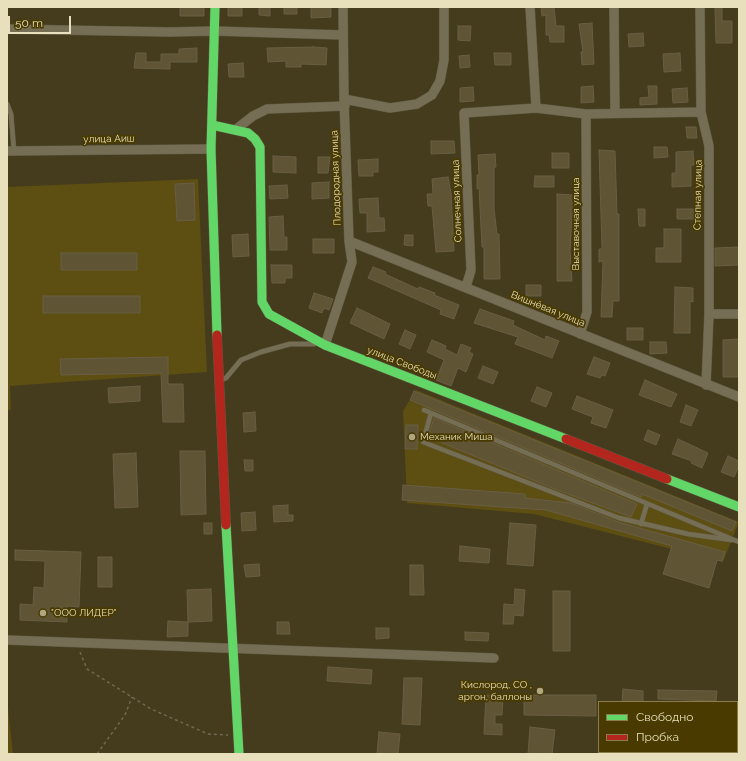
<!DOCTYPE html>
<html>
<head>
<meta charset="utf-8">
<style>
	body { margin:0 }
	#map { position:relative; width:746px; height:761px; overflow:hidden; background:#443c1d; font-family:Raleway,sans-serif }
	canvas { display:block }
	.frame { position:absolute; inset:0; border:8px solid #e8dfbc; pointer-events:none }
	.legend { position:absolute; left:598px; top:701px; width:140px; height:52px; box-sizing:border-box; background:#493b00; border:1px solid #897d4b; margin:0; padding:5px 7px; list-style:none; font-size:12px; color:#e8dfbc }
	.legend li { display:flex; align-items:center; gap:8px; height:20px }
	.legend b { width:20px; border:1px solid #897d4b }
	.scale { position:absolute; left:8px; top:16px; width:63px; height:18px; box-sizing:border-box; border:2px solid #e8dfbc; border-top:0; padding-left:5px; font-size:12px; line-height:14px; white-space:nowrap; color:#e8dfbc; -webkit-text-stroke:3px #493b00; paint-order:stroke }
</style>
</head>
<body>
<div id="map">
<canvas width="746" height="761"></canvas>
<div class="frame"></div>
<ul class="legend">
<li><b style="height:5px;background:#63d668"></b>Свободно</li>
<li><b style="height:5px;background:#b3261e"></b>Пробка</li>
</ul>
<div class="scale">50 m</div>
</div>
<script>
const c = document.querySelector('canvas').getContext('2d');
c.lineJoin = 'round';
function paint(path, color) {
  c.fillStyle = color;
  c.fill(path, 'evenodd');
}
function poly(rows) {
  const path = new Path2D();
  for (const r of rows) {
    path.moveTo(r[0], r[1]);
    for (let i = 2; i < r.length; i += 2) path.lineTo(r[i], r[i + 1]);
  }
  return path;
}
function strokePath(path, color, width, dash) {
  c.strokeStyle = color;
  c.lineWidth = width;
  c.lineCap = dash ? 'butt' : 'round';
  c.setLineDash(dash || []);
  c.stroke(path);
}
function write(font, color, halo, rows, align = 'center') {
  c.font = font + ' Raleway,sans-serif';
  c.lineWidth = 3.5;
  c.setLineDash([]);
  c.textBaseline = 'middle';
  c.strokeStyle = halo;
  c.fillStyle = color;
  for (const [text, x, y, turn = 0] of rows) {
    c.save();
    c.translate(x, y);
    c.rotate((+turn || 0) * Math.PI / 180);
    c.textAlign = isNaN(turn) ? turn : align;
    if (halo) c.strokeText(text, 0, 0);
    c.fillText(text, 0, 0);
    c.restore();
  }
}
paint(poly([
	[198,179,207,372,10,386,11,410,7,410,7,187],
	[416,390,739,522,723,562,534,514,407,503,403,411],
	[7,698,13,754,7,754]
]), '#5d4e12');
const building = poly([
	[180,7,204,7,204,16,180,16,180,7],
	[228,7,242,7,242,16,228,16,228,7],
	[259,7,270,7,270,16,259,15,259,7],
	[284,7,297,7,297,14,284,14,284,7],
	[311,7,331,7,331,17,311,18,311,7],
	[541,7,554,7,556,26,564,26,564,42,550,42,549,35,546,35,546,15,542,16,541,7],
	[715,7,722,7,722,21,732,21,732,43,716,43,715,7],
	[592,23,594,64,582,65,581,52,583,52,579,24,592,23],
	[458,26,471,26,470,41,458,40,458,26],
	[643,33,644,46,629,47,628,34,643,33],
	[313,47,327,48,326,65,301,64,301,67,286,67,286,61,268,62,267,48,313,47],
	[197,48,197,62,170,62,170,69,134,68,136,53,146,53,146,62,161,62,161,54,179,54,179,49,197,48],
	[494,53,511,53,511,65,495,65,494,53],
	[680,53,681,71,664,72,663,54,680,53],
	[469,55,470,67,460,68,459,56,469,55],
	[243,63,244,77,229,77,228,64,243,63],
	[593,86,594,102,581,103,581,87,593,86],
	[648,86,657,86,657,104,640,105,640,98,649,97,648,86],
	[473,87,474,101,460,102,460,88,473,87],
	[687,88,688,102,673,103,672,89,687,88],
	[686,127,696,127,697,138,687,138,686,127],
	[431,141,454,141,455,153,431,154,431,141],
	[654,147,667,147,668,157,654,158,654,147],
	[599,150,615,151,617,214,619,214,619,301,613,301,612,317,601,317,603,261,599,262,599,249,602,249,599,150],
	[693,151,694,165,691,165,691,186,672,187,672,173,676,173,676,152,693,151],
	[552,153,569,153,569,168,552,168,552,153],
	[495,154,496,167,494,167,494,209,497,234,499,234,500,279,484,279,484,247,482,247,479,188,477,189,477,175,479,175,478,155,495,154],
	[273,156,296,157,296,173,273,172,273,156],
	[318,157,330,157,328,173,318,173,318,157],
	[378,159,378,172,373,172,373,176,359,176,358,160,378,159],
	[535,176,554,176,554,187,534,187,535,176],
	[448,177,451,193,454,251,436,252,432,206,428,206,427,194,433,194,432,179,448,177],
	[329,182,329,198,312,199,312,183,329,182],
	[194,183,195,220,177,221,175,184,194,183],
	[287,185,288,198,270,199,269,186,287,185],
	[557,194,573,195,570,251,572,281,557,281,557,194],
	[378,198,379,218,384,218,385,231,367,232,367,213,360,213,359,199,378,198],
	[638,209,645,209,645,226,639,226,638,209],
	[677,209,695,209,695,219,677,219,677,209],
	[283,216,284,237,287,237,287,250,270,250,269,217,283,216],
	[664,229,681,229,681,262,656,262,656,248,664,248,664,229],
	[248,234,249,256,233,257,232,235,248,234],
	[405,235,413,235,413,246,404,245,405,235],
	[313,239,334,239,334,253,313,253,313,239],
	[739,247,739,265,715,266,715,248,739,247],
	[61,253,137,253,137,270,61,270,61,253],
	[271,265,292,265,292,278,285,278,285,283,272,283,271,265],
	[373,267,386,272,385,274,418,289,419,287,435,293,434,295,459,305,454,319,440,314,441,310,368,278,373,267],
	[526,285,541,285,541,296,526,296,526,285],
	[675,287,693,288,693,302,690,301,690,333,674,333,675,287],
	[314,293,333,299,329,310,324,308,322,313,309,308,314,293],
	[43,296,140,296,140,313,43,313,43,296],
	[357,308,390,324,384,339,350,323,357,308],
	[480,309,514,321,513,325,545,340,546,336,559,341,552,358,515,344,518,337,474,323,480,309],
	[627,328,643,328,643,340,627,340,627,328],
	[405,330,416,335,410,349,399,344,405,330],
	[739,339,739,377,723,377,723,340,739,339],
	[432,340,446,346,445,349,457,355,461,344,471,348,469,352,473,354,466,372,458,368,451,386,436,380,444,360,427,352,432,340],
	[650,342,666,342,667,353,650,354,650,342],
	[168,357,168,384,183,384,184,422,163,422,161,373,61,375,60,359,168,357],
	[594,357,610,363,605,376,602,375,600,378,587,374,594,357],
	[483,366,498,372,493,384,478,378,483,366],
	[645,380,677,394,671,407,639,395,645,380],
	[140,386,140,401,109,403,108,388,140,386],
	[537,387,552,393,546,407,531,401,537,387],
	[414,391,736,522,732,531,642,494,641,497,410,400,414,391],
	[577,396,613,410,606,428,591,423,593,417,572,409,577,396],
	[686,405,698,410,691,426,680,422,686,405],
	[255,412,256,431,244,432,243,413,255,412],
	[434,418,637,504,631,517,557,490,428,437,434,418],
	[406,425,418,425,417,449,405,449,406,425],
	[648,430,660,435,656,445,644,440,648,430],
	[678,439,708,453,702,468,691,463,692,461,672,454,678,439],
	[180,451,205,451,206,514,181,515,180,451],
	[136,453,138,507,115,508,113,454,136,453],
	[728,456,739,461,739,466,734,477,721,472,728,456],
	[244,460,253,460,253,471,245,471,244,460],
	[403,485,525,494,525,498,571,503,618,522,725,552,722,561,717,560,709,588,663,574,672,546,546,510,402,500,403,485],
	[288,505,288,515,293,515,293,521,274,522,273,506,288,505],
	[255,512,256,530,242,531,241,513,255,512],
	[204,523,212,523,212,534,204,534,204,523],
	[510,523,536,525,533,566,507,564,510,523],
	[460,546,490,549,489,563,459,561,460,546],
	[15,550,81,552,79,607,67,606,67,622,20,620,20,604,33,605,34,587,44,588,45,561,15,560,15,550],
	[98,557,112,557,112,587,98,587,98,557],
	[259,564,260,576,246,577,244,565,259,564],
	[410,565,423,565,424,595,410,595,410,565],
	[211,589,212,621,188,622,187,590,211,589],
	[515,589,525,590,523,616,514,615,513,624,503,624,504,604,514,605,515,589],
	[553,591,570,591,570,651,553,651,553,591],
	[168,621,188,622,188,636,167,637,168,621],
	[277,622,289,622,290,634,277,634,277,622],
	[376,628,389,628,389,638,376,639,376,628],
	[465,632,489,633,488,641,465,640,465,632],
	[328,667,372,670,371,684,327,681,328,667],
	[404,678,422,678,420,725,402,724,404,678],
	[623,689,643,691,643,702,622,702,623,689],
	[658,690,717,691,716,701,658,699,658,690],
	[486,695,503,696,502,715,495,715,495,724,502,724,502,735,484,734,486,695],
	[524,695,596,695,596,716,524,715,524,695],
	[530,727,555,730,552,754,528,754,530,727],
	[379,732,400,734,398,754,377,754,379,732]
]);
paint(building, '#5f5434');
strokePath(building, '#695e44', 1);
const lane = poly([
	[7,104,11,114,14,151],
	[221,380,226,378,241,360,261,352,290,344,314,344],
	[424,410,739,542],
	[431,413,423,442,619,518,688,534,732,540],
	[641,524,647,504]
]);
const street = poly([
	[530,7,536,108],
	[614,7,615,113],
	[700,7,701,112,709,146,709,314,706,385],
	[7,29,170,32,214,31,343,35],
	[344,99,390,108,417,104,432,95,440,81,444,60,444,7],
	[235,130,253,116,267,109,345,106],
	[7,151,211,149],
	[349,241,739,397],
	[466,287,471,270,464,113,536,108,586,114,701,112],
	[709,314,739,314],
	[580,334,587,312,586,114],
	[325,345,352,262,349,241,344,99,343,7],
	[7,640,494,658]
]);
const fast = poly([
	[215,7,211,149,217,335],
	[212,125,248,133,255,139,260,147,262,302,269,314,325,345,566,439],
	[667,479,739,507],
	[226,525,239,754]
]);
const jam = poly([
	[217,335,226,525],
	[566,439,667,479]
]);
strokePath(lane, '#5f5840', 5.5);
strokePath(street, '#5f5840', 10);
strokePath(fast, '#5f5840', 10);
strokePath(jam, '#5f5840', 10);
strokePath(poly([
	[80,652,87,669,151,709,208,734,228,735],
	[97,754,125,715,132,697]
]), '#6f6953', 1.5, [3, 3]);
strokePath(lane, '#756e55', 4.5);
strokePath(street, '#756e55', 9);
strokePath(fast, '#63d668', 9);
strokePath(jam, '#b3261e', 9);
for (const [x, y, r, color] of [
	[412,437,4,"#afa684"],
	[43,613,4,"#afa684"],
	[540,691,4,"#afa684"]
]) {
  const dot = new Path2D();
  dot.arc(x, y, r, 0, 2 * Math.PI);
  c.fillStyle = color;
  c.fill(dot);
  strokePath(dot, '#493b00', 1.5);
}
write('10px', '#e8dfbc', '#493b00', [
	["улица Аиш",109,139,-1],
	["Плодородная улица",336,178,-92],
	["Степная улица",698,195,-89],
	["Солнечная улица",457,201,-92],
	["Выставочная улица",576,224,-90],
	["Вишнёвая улица",548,309,22],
	["улица Свободы",402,363,21]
]);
write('10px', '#e8dfbc', '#493b00', [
	["Механик Миша",420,437],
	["\"ООО ЛИДЕР\"",51,613],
	["Кислород, СО ,",532,685,"right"],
	["аргон, баллоны",532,697,"right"]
], 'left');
</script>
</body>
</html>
